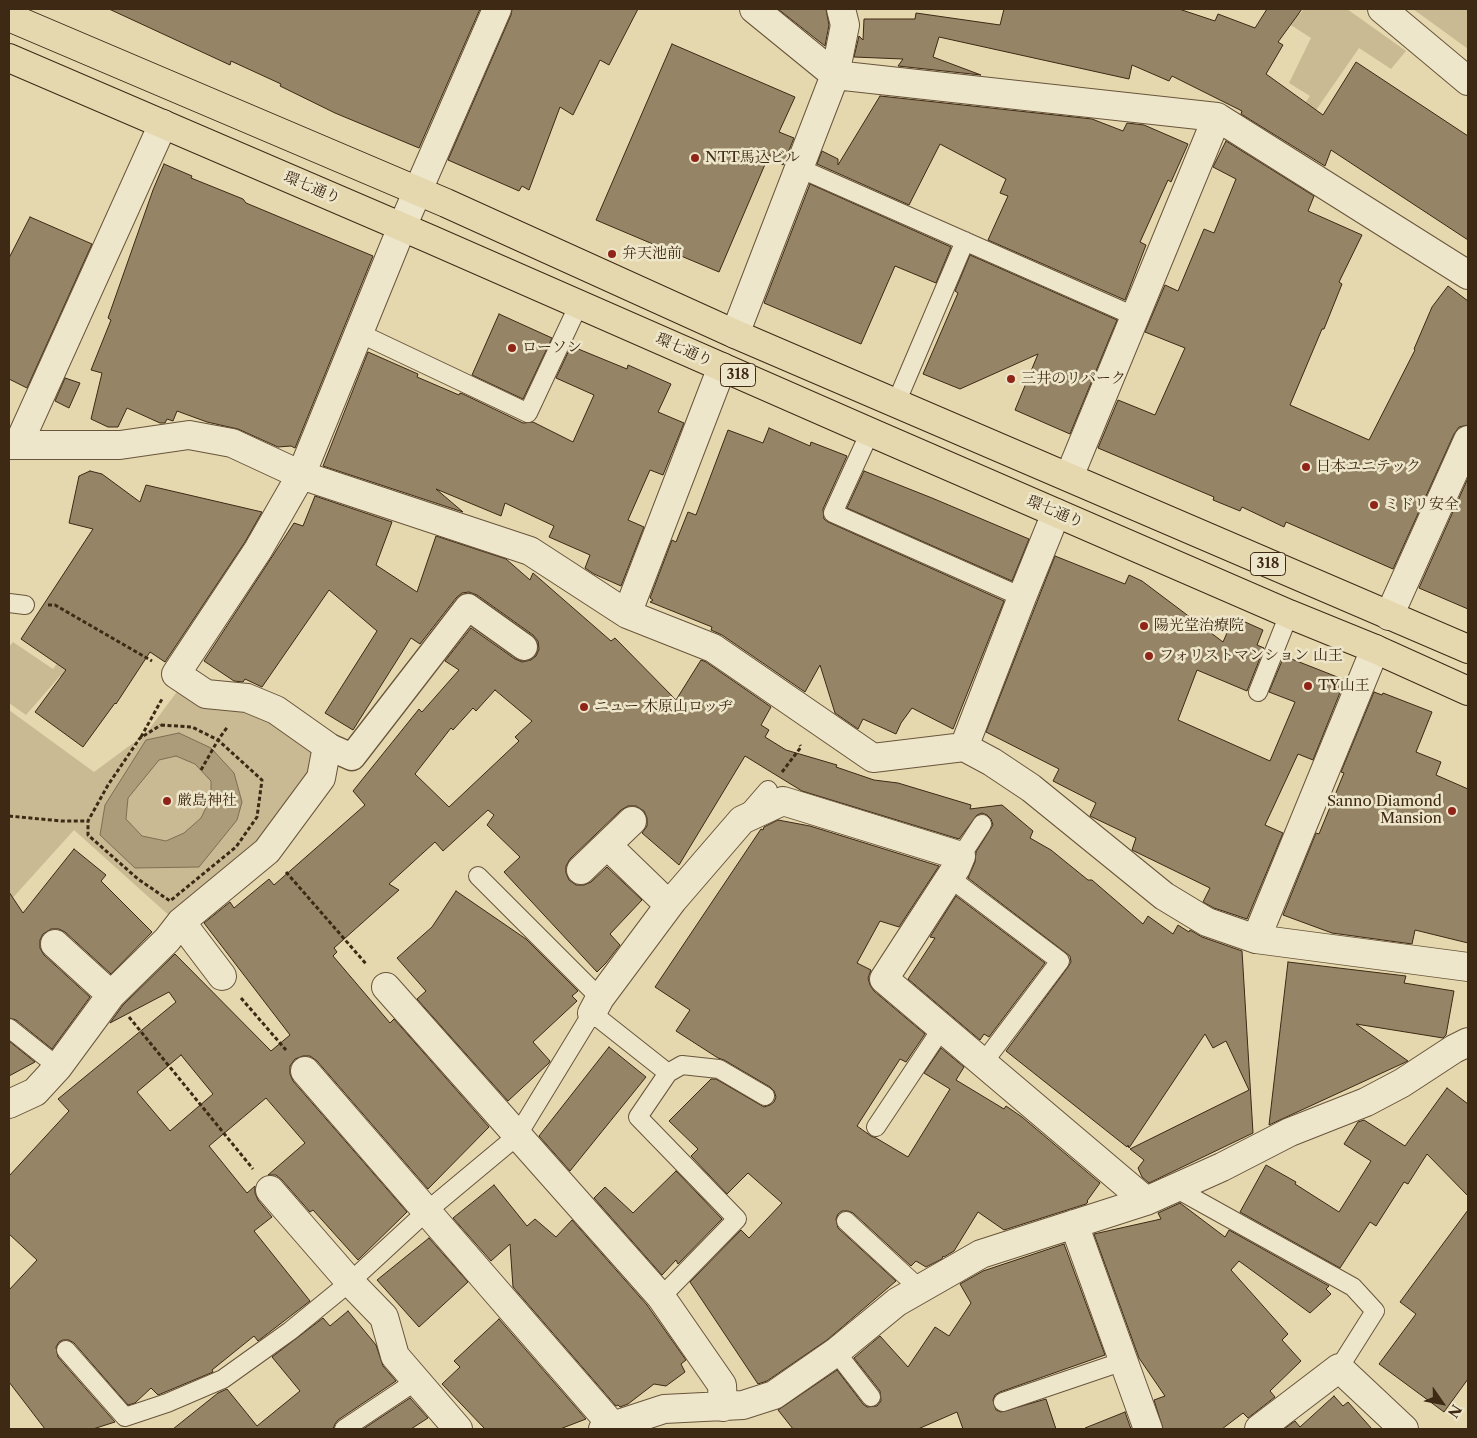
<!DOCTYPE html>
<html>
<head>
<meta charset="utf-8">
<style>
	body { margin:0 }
	#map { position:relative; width:1477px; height:1438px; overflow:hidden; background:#e5d8ae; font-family:"Libre Caslon Text",serif }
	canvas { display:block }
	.frame { position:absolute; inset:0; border:10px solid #3e2915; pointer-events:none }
	.north { position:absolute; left:1417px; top:1378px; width:50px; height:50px; -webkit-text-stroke:4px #eee6ca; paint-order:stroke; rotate:123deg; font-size:14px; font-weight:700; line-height:20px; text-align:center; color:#3e2915 }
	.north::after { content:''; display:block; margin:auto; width:18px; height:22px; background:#3e2915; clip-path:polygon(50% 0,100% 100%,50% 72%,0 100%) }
</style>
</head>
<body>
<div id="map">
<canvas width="1477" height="1438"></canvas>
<div class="frame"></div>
<div class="north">N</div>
</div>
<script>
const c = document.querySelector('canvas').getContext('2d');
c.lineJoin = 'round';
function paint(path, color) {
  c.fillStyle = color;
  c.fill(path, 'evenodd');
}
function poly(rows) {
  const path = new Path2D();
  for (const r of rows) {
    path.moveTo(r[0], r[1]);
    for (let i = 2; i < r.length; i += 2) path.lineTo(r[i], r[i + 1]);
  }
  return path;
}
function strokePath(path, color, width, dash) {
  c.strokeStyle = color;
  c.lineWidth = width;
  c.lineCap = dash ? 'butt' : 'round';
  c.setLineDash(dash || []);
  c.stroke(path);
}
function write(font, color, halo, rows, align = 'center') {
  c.font = font + ' "Libre Caslon Text","Noto Serif JP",serif';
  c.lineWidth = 5;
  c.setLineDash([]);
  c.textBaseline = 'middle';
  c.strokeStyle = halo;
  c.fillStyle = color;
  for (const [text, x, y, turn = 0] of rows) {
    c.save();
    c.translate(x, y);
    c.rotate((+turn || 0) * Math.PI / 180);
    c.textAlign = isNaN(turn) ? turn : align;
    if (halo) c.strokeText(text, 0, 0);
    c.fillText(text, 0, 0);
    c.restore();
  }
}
paint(poly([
	[1266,9,1292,9,1300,14,1304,9,1347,9,1406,51,1391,69,1359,48,1303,129,1292,122,1310,96,1289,83,1311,38],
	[1413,9,1468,9,1468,49],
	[85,625,76,688,60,676,26,715,9,703,9,647,13,642,53,669],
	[179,689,265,712,327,746,259,843,173,919,74,830,9,902,9,710,94,772,140,738,124,763]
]), '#c9ba94');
const water = poly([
	[179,733,211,748,234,773,242,802,237,820,199,867,135,868,100,835,105,805,146,740,179,733],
	[176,756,195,764,211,781,211,797,201,818,184,833,166,841,142,836,126,819,128,798,159,760,176,756]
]);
paint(water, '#ac9c7a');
strokePath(water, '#806e52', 1);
const building = poly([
	[109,9,480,9,419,148,335,113,280,86,281,84,231,61,230,65,109,9],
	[512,9,638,9,609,65,600,60,573,115,560,107,529,190,522,186,519,191,448,160,511,15,512,9],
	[778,9,826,9,829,25,825,46,778,9],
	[1004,9,1179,9,1215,21,1218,14,1255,28,1267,9,1302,9,1278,42,1283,45,1266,74,1323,115,1356,62,1468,136,1468,240,1331,150,1325,166,1241,114,1242,111,1172,76,1169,81,1132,65,1129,79,939,37,933,57,981,75,898,66,903,59,854,57,859,36,863,40,864,19,915,19,916,13,1000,25,1004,9],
	[672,44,795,97,779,132,794,138,783,165,769,155,719,272,596,220,672,44],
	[880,96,1092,119,1123,131,1127,123,1144,125,1188,144,1171,182,1168,180,1140,242,1146,245,1125,300,988,240,1008,196,1000,193,1006,179,940,144,909,205,817,164,822,151,838,159,838,165,880,96],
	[1226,141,1314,196,1308,211,1362,235,1339,282,1342,284,1324,329,1322,329,1290,405,1369,440,1415,350,1414,349,1432,307,1448,286,1468,301,1468,425,1459,427,1454,434,1393,569,1286,522,1284,527,1242,507,1240,511,1213,500,1214,497,1098,448,1118,400,1155,415,1185,348,1145,332,1165,285,1178,291,1204,229,1214,233,1236,179,1213,167,1226,141],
	[164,164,192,176,191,178,243,199,246,203,373,256,295,448,291,446,278,447,238,429,207,422,177,411,173,421,167,419,165,423,160,423,127,408,118,427,108,427,91,419,102,373,91,370,111,320,108,318,153,190,164,164],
	[810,184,951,247,936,283,895,266,861,344,764,303,810,184],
	[30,217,92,244,27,388,9,379,9,258,30,217],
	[970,255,1117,320,1070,434,1015,410,1038,354,960,389,923,374,958,293,955,291,970,255],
	[499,314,552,338,523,399,472,375,499,314],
	[571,346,627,369,628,365,671,384,658,412,684,423,663,475,650,470,628,520,644,527,621,586,594,574,585,568,590,555,549,537,554,526,505,503,501,516,436,489,463,512,323,466,368,352,418,374,417,377,459,395,460,393,463,394,523,423,533,422,573,442,594,395,556,378,571,346],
	[65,378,80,383,69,408,55,401,65,378],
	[769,428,810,446,811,442,847,456,823,509,824,519,828,522,1004,601,953,729,912,708,901,723,896,734,863,719,858,729,835,713,820,665,805,692,722,635,711,630,712,627,650,602,653,600,650,598,672,540,676,542,688,512,696,515,728,430,763,443,769,428],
	[90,471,102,474,140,502,146,485,262,512,245,542,165,662,150,652,116,704,115,703,83,747,35,712,66,670,21,639,93,529,69,523,79,476,90,471],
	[864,471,932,498,1029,539,1012,581,847,508,864,471],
	[1468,478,1468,609,1419,588,1468,478],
	[315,496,392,522,376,565,417,592,436,536,506,559,530,580,533,573,611,641,615,638,676,700,701,660,706,662,771,707,761,725,769,730,765,737,786,750,837,765,836,767,874,780,898,783,971,805,970,809,1002,805,1033,831,1030,838,1051,850,1088,880,1092,880,1143,924,1148,916,1173,934,1178,925,1189,932,1190,930,1202,937,1242,951,1253,1133,1149,1183,1142,1177,1138,1168,1144,1160,1130,1149,1249,1090,1226,1041,1213,1048,1205,1034,1129,1148,1128,1145,1127,1147,1006,1051,1068,967,1071,962,1070,956,1066,953,968,878,975,862,976,852,993,825,991,819,987,815,982,813,977,815,959,839,802,791,745,756,679,865,642,833,647,826,647,818,644,811,636,806,628,806,621,810,570,859,566,866,566,873,569,880,576,885,584,885,591,882,607,867,642,900,610,934,620,945,606,963,597,972,504,872,520,857,487,825,494,815,488,810,443,851,435,842,389,884,399,890,334,948,337,952,333,956,390,1023,394,1019,489,1127,428,1189,317,1061,310,1056,303,1056,295,1059,290,1066,290,1074,293,1081,407,1212,358,1260,313,1210,310,1212,282,1180,276,1175,268,1175,305,1143,266,1098,209,1146,247,1193,255,1186,255,1193,258,1200,272,1217,254,1231,310,1301,258,1341,254,1336,212,1370,213,1372,158,1395,151,1388,135,1403,128,1405,74,1343,69,1340,63,1340,59,1342,56,1347,58,1357,115,1422,93,1429,45,1429,9,1382,9,1290,37,1260,9,1234,9,1176,69,1111,58,1099,176,1002,169,992,110,1023,123,1005,175,954,271,1051,290,1035,204,923,230,902,234,908,269,879,274,885,365,805,353,791,419,709,422,712,459,670,445,661,471,628,515,659,522,662,531,660,536,656,539,649,538,641,533,635,477,595,469,592,462,593,456,598,420,644,411,638,353,730,325,713,377,631,329,590,262,687,245,679,243,682,234,681,204,661,294,523,303,526,315,496],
	[495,690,532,721,515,737,519,741,449,807,415,774,451,728,453,730,473,708,476,711,495,690],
	[181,1055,213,1094,170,1131,137,1092,181,1055],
	[1055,556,1125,584,1129,575,1142,581,1223,642,1234,617,1263,630,1257,645,1264,648,1247,691,1197,670,1178,720,1270,761,1295,702,1269,692,1284,656,1345,680,1313,760,1298,754,1265,825,1283,833,1247,919,1214,908,1203,902,1210,888,1132,850,1136,838,1090,816,1096,803,1053,781,1059,769,986,732,1055,556],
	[1374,692,1382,695,1383,693,1432,712,1416,752,1441,762,1436,775,1468,789,1468,943,1415,930,1412,944,1332,933,1283,915,1316,833,1319,834,1344,773,1341,772,1374,692],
	[778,820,810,826,939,866,899,927,880,921,857,963,871,970,868,978,870,985,874,991,925,1034,906,1062,900,1059,857,1126,871,1136,876,1138,908,1157,950,1089,924,1073,941,1048,964,1067,956,1080,1004,1109,1006,1106,1022,1117,1100,1183,1087,1201,1088,1202,1086,1204,1004,1230,978,1212,954,1251,944,1257,943,1256,942,1259,926,1267,916,1261,911,1266,853,1213,848,1211,842,1211,838,1214,836,1219,838,1228,896,1281,827,1340,767,1381,758,1384,690,1282,741,1230,749,1238,782,1203,748,1173,727,1194,691,1156,698,1149,669,1121,711,1079,716,1079,764,1107,770,1105,774,1102,776,1097,774,1091,770,1087,724,1060,718,1058,676,1031,690,1010,655,987,761,829,763,830,764,827,778,820],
	[74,849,106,875,101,881,152,932,111,974,65,932,59,929,51,929,43,934,40,940,40,948,44,955,90,997,52,1049,16,1020,9,1018,9,892,23,913,74,849],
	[456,891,526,939,578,991,572,996,577,1001,533,1042,550,1061,549,1063,508,1101,417,999,426,991,397,958,432,927,456,891],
	[956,896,1045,963,989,1037,984,1034,980,1040,908,979,935,938,930,937,956,896],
	[1288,962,1406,976,1404,983,1454,991,1446,1035,1443,1038,1356,1024,1408,1061,1269,1125,1288,962],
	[9,1041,35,1062,9,1076,9,1041],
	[609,1047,646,1077,570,1171,539,1136,609,1047],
	[1447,1088,1468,1104,1468,1196,1427,1154,1408,1184,1404,1182,1376,1226,1370,1222,1340,1268,1240,1212,1266,1165,1296,1182,1295,1184,1339,1212,1371,1161,1344,1144,1358,1122,1364,1120,1405,1146,1447,1088],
	[676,1171,722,1219,678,1264,676,1260,662,1275,594,1198,605,1187,633,1213,676,1171],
	[494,1185,527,1226,535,1219,556,1237,572,1220,647,1305,686,1360,681,1364,685,1372,666,1386,654,1384,628,1404,620,1407,618,1405,616,1406,513,1287,510,1244,491,1261,453,1218,494,1185],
	[1180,1203,1225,1237,1229,1230,1329,1286,1326,1289,1331,1294,1310,1313,1239,1261,1231,1270,1288,1334,1282,1340,1301,1361,1270,1391,1275,1397,1248,1418,1243,1413,1222,1429,1163,1429,1154,1400,1165,1396,1139,1358,1094,1234,1161,1219,1158,1213,1180,1203],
	[1468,1210,1468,1379,1444,1412,1379,1364,1416,1314,1400,1302,1468,1210],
	[429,1238,468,1282,419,1327,377,1280,429,1238],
	[1064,1244,1105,1355,1000,1392,995,1395,993,1400,996,1410,1001,1412,1046,1399,1056,1429,963,1429,957,1412,918,1429,793,1429,778,1410,837,1370,863,1404,867,1407,877,1406,881,1401,880,1391,854,1358,880,1336,908,1367,935,1327,949,1336,971,1303,960,1284,983,1271,1064,1244],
	[348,1311,376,1345,383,1366,396,1381,338,1420,335,1424,333,1429,173,1429,218,1393,227,1389,257,1426,300,1391,272,1357,323,1318,330,1326,348,1311],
	[499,1319,586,1419,560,1429,485,1429,442,1384,460,1367,454,1361,499,1319],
	[1334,1396,1343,1406,1348,1402,1372,1429,1284,1429,1295,1421,1300,1427,1334,1396],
	[410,1398,428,1418,411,1429,363,1429,410,1398],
	[1125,1412,1131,1429,1085,1429,1085,1428,1125,1412]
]);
paint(building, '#958465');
strokePath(building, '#3e2915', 1);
const service = poly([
	[799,168,1134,316],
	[359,333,528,413,579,304],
	[896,403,965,241],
	[870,432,833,513,1022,597],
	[9,603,25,605],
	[1258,692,1289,614],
	[749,812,768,790],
	[961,856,982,824],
	[478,876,600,998],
	[950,878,1060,961,983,1063],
	[9,1028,58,1067],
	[668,1073,682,1065,719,1069,765,1096],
	[876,1127,942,1028],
	[1175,1188,1353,1287,1375,1311,1339,1368],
	[846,1221,920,1289],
	[66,1350,125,1417,167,1403,223,1379,290,1331,350,1282,427,1211,517,1136,592,1013,668,1073,638,1117,737,1219,661,1297],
	[836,1352,871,1397],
	[1003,1402,1124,1361],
	[344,1429,416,1381]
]);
const pedestrian = poly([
	[327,746,352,757,468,607,524,647]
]);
const minor = poly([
	[754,9,835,75,1217,117,1468,275],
	[1382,9,1468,81],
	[735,334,835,75,845,25,841,9],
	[9,445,120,445,189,435,232,443,301,475,530,551,627,614,713,648,873,758,964,747,992,762,1031,788,1164,896,1207,922,1256,939,1468,967],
	[18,445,163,124],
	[1069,477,1217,117],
	[627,614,722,367],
	[1389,616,1468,440],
	[964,747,1022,597,1056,513],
	[632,821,607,845,669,905],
	[581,870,607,845],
	[181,922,222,976],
	[1256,939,1375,649],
	[55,944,111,995],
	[386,987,661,1297,722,1385,723,1407],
	[592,1013,600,998,673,900,742,820,783,801,961,856,956,868,884,979,1146,1201],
	[305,1071,612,1425],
	[9,1104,35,1092,58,1067,111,995,167,940,181,922,267,851,321,778,327,746,276,710,247,698,206,694,176,674,258,550,301,475,402,227,497,9],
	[270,1190,350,1282,384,1317,395,1356,458,1429],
	[1074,1224,1148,1429],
	[603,1429,664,1409,743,1405,774,1395,836,1352,897,1302,981,1254,1146,1201,1222,1167,1290,1132,1366,1102,1402,1083,1454,1049,1468,1042],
	[1259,1429,1339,1368,1404,1429]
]);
const primary = poly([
	[9,17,446,203,735,334,1468,649],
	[9,58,430,239,870,432,1289,614,1375,649,1468,691]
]);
strokePath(service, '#68553b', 20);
strokePath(pedestrian, '#68553b', 29);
strokePath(minor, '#68553b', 30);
strokePath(primary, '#3e2915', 30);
strokePath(poly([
	[48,605,55,605,152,661],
	[161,725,192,727,218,740,262,780,257,817,236,847,170,901,138,879,88,835,88,821,108,785,140,738,161,725],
	[141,737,162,699],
	[201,770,218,740,228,726],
	[782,772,801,747,800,745],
	[9,816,61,821,88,821],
	[286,872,367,965],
	[241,998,286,1050],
	[129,1017,253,1169]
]), '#3e2915', 3, [4, 2.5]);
strokePath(service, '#eee6ca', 18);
strokePath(pedestrian, '#eee6ca', 26);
strokePath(minor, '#eee6ca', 28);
strokePath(primary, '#e5d8ae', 28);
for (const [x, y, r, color] of [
	[695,158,5,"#8f2418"],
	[612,254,5,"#8f2418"],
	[512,348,5,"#8f2418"],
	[1011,379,5,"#8f2418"],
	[1306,467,5,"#8f2418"],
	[1374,505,5,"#8f2418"],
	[1144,626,5,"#8f2418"],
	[1149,656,5,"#8f2418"],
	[1308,686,5,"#8f2418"],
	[584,707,5,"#8f2418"],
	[167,801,5,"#8f2418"],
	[1452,811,5,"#8f2418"]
]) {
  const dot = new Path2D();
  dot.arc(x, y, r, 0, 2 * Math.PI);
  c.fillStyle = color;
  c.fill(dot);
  strokePath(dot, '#eee6ca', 2);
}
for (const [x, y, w] of [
	[738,375,35],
	[1268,564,35]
]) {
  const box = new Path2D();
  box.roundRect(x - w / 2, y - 11.5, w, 23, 4);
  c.fillStyle = '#eee6ca';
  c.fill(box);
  strokePath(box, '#3e2915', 1);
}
write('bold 14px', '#3e2915', null, [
	["318",738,375],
	["318",1268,564]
]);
write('15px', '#3e2915', '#eee6ca', [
	["NTT馬込ビル",705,158],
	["弁天池前",622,254],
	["ローソン",522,348],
	["三井のリパーク",1021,379],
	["日本ユニテック",1316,467],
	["ミドリ安全",1384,505],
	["陽光堂治療院",1154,626],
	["フォリストマンション 山王",1159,656],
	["TY山王",1318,686],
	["ニュー 木原山ロッヂ",594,707],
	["厳島神社",177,801],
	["Sanno Diamond",1442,802,"right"],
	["Mansion",1442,819,"right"]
], 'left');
write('15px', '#3e2915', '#eee6ca', [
	["環七通り",312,188,23],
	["環七通り",684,350,24],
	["環七通り",1055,512,23]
]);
</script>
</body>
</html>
